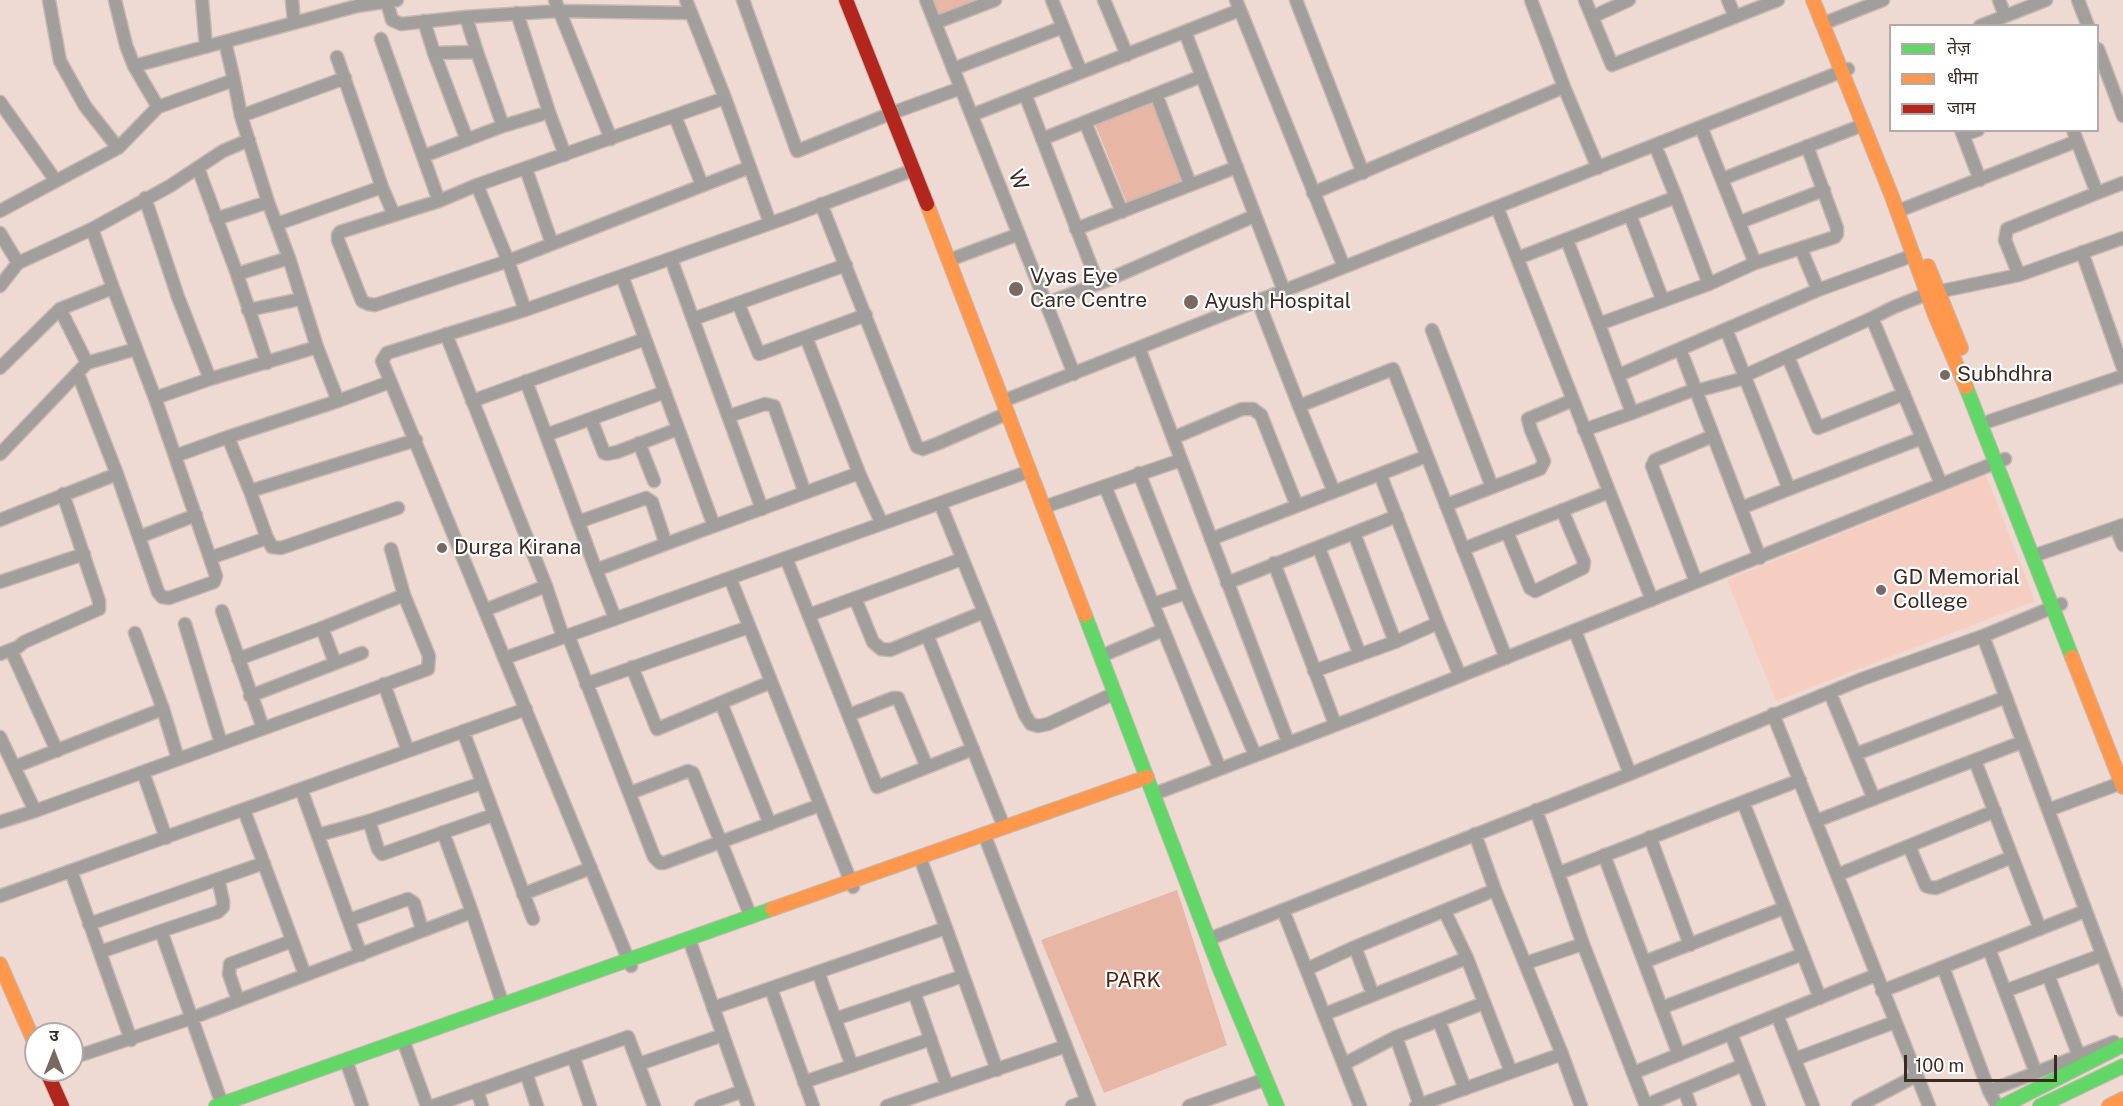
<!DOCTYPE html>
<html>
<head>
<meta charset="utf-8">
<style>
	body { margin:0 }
	#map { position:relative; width:2123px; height:1106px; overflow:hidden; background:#eedad3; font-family:"Public Sans","Noto Sans Devanagari",sans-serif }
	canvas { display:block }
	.legend { position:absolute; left:1889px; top:24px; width:210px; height:108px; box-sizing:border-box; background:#fff; border:2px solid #b1aaa8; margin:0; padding:8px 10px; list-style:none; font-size:18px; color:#3c2b25 }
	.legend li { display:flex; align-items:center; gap:12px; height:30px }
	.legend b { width:30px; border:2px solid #b1aaa8 }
	.north { position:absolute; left:24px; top:1022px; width:60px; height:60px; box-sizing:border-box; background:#fff; border:2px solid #b1aaa8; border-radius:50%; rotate:0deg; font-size:16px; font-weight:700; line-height:24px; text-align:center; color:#3c2b25 }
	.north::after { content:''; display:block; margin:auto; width:21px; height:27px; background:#7a6862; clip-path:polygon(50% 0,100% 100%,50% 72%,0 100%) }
	.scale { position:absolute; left:1904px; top:1055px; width:153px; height:27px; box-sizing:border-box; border:3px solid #3c2b25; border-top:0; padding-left:8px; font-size:18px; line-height:21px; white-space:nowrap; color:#3c2b25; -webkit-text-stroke:4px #fff; paint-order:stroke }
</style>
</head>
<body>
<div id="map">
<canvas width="2123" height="1106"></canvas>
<ul class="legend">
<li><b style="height:8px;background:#63d668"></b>तेज़</li>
<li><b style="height:8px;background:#ff974d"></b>धीमा</li>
<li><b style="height:8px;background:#b3261e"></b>जाम</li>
</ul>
<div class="north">उ</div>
<div class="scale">100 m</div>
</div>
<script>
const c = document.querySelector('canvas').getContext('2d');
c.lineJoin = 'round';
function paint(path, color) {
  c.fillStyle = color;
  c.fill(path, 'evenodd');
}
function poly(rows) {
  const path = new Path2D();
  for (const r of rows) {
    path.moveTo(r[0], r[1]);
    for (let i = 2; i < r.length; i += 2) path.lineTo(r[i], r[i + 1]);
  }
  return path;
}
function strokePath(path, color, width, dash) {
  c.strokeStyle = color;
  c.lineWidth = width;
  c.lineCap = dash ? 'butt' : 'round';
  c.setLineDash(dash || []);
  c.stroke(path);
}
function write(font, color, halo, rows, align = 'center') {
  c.font = font + ' "Public Sans",sans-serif';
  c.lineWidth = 4.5;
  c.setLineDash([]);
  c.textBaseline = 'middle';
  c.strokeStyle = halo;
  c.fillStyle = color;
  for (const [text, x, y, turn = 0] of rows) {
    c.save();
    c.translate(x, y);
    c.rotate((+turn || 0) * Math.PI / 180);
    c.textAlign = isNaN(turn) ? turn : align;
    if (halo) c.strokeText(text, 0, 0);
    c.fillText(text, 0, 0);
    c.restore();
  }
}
paint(poly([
	[1986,475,2035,601,1776,701,1727,580]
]), '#f5cec1');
paint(poly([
	[931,0,981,0,938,16],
	[1153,102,1185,184,1128,206,1095,124],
	[1177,890,1227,1045,1104,1093,1041,940]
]), '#e7b6a5');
const street = poly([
	[49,0,60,61,85,106,118,148,56,181],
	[115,0,126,45,134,66,158,107,118,148],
	[202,0,206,47],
	[292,0,294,22],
	[555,0,611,139],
	[686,0,725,98],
	[743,0,797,151,892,113,961,88],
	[926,0,1074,374],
	[1052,0,1081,72],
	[1104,0,1127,55],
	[1236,0,1344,267],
	[1296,0,1363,173],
	[1531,0,1564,87,1598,168],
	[1585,0,1612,65,1778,0],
	[1728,0,1735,17],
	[1999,0,2005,16],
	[2078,0,2088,26],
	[387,2,392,20,401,24,466,17,558,11,690,13],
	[517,13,549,112],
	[466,17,477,52],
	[1592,17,1629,0],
	[424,21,434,53,477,52,503,126,549,112,565,155],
	[935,23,995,0],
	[1822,24,1883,0],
	[1980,26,2046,0],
	[1185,32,1284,291],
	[381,39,439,201],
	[225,42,234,80],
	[2098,49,2123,116],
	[434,53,467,140],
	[337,57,382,187,394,215],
	[134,66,357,6,397,0],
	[953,69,1063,27],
	[1025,94,1098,284],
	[1156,94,1190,184],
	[0,102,56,181,0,211],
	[158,107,234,80,241,116,268,202,289,258,317,347,338,401,390,382],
	[972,115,1240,10],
	[241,116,345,78],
	[675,116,702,185],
	[1085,122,1122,212],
	[1701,127,1755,263,1709,284],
	[1961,130,1980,180],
	[1963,135,1978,130],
	[1042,139,1202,76],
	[2077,141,2097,193,2123,183],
	[424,156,503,126],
	[198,168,237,274,267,363],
	[526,169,552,244,750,167],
	[1722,179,1863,125],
	[477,185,508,261,525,310],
	[1313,193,1564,87],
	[145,198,178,297,210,379,317,347],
	[821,204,917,447,923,449,939,443,1008,413],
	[1497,207,1652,600],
	[1898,211,2077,141,2073,130],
	[1630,215,1663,301],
	[216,219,268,202],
	[1740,222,1824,190],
	[277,224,382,187],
	[1076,229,1237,167],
	[0,233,18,263],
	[1567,240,1599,324],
	[552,244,508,261,375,305,368,304,362,301,338,240,338,235,340,232,439,201,477,185,725,98,770,223],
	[1801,249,1818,290],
	[2082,252,2123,368],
	[1518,258,1676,197,1655,145],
	[671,259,762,509],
	[949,260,1019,234],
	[1755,263,1835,237,1837,234,1837,228,1807,146],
	[237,274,289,258],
	[2019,275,2005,240,2007,229,2097,193],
	[622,276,714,526,859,473,882,524],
	[0,286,18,263,92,229],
	[113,288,155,398,210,379],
	[1258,301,1299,406,1393,369,1506,658],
	[738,303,759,354,866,315],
	[1047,303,1098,284,1254,216],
	[248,310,301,299],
	[693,319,846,265],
	[1726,329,1789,489,1741,508],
	[1432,330,1492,487],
	[446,334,546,586,485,610],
	[806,337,859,473],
	[1139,348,1288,742],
	[1680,349,1760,558],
	[1788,357,1818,428,1904,394],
	[87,363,136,349],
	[0,368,60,309],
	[78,374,117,474,158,592,162,597,169,598,214,582,216,576,210,558],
	[1619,375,1818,290,1914,255],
	[1744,376,1872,318],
	[526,381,596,570],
	[1696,391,1745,378],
	[155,398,210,558,267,538,250,491,228,437,338,401],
	[472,401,645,339],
	[1003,401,1848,69],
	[1299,406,1334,492],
	[1632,413,1696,389],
	[729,416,765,404,774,406,805,493],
	[591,419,604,453,607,454,617,452,678,429],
	[1990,421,2123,376],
	[1584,430,1632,413,1599,324,1709,284,1676,197],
	[546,435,665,392],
	[1173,438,1242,409,1253,409,1261,415,1297,506],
	[1922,438,1872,318,1894,307,1927,294,2019,275,2123,238],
	[639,443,654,481],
	[0,454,87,363,60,309,113,288,92,229,170,186,223,151,249,140],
	[175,456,228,437],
	[1139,473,1186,593,1255,755],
	[1380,474,1438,623,1460,676],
	[1105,486,1220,769],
	[1789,489,1922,438,1941,484],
	[250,491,416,440],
	[940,503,984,612,927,635,1004,827],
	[1446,505,1540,469,1544,461,1531,430,1528,419,1573,400],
	[1044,507,1181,460],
	[0,520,117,474],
	[578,522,646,498,652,502,666,544],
	[2116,528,2123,545],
	[1507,532,1530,588,1535,591,1583,568,1584,562,1562,510],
	[1354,533,1395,642],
	[139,537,196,515],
	[267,538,272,547,281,548,398,508],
	[1211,539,1427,456],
	[1319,548,1360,655],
	[1463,549,1609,492],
	[2033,556,2123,525],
	[786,558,877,787,973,749],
	[1274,563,1335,724],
	[730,578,853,887],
	[0,582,84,554],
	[1696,582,1652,466,1655,460,1713,436],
	[1227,583,1397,516],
	[546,586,563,637],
	[855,598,873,642,881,649,890,650,927,635],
	[1153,604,1186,593],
	[222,611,263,728],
	[984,612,1025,715,1031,724,1038,726,1048,724,1115,693],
	[809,615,962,559],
	[615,618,596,570,714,526],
	[185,624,221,743],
	[322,628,404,595],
	[1575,631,1630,774],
	[568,635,654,857,660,863,664,863,820,805],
	[1983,636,2123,1010],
	[11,650,57,751],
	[0,654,18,647,24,642,99,609,99,601,63,494],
	[1101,656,1163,630],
	[505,658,1030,471],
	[238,659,322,628,335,663],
	[632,667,657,729,771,682],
	[1314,671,1395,642,1438,623],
	[384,684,408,751],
	[586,684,749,627],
	[1830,693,1874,799],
	[250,696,362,653],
	[721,703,770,824],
	[163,709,178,759],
	[1773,714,1929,1106],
	[849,715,893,698,898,698,927,767],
	[463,731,533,919],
	[0,737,35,811,0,822],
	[1856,754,2006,697],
	[1975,761,2040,929],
	[14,767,163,709,135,633],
	[143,772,166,838],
	[301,789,361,955],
	[630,793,688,771,693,773,751,917],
	[1154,794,1362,715,2005,459],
	[1743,802,1820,998],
	[244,810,305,975],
	[1536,810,1583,944,1646,1106],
	[2048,810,2121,783],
	[35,811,428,669,429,656,404,595,391,549],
	[369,821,378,849,382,854,493,815],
	[1816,821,2022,742],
	[443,832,472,912],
	[984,834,1089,1106],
	[1475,834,1495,890,1562,1054,1581,1106],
	[318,835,369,821,482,783],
	[1650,837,1690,945],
	[1909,846,1926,886,1929,887,1936,888,2012,857],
	[1604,855,1679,1055],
	[71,871,131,1040],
	[1559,873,1800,780],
	[1837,875,1995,811],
	[218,879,223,901,223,907,218,912,161,931,222,1104],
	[523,894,591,868],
	[0,896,526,709],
	[1283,910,1360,1106],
	[1445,912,1467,958,1511,1072],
	[349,920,408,899,414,903,422,929],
	[89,924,264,863],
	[946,928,997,1070],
	[689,939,748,1106],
	[1209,939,1630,774,1862,679,1983,636,2061,604],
	[1355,947,1373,995],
	[1989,949,2036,1073],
	[100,952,161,931],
	[1644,962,1784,908],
	[1526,963,1583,944],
	[631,966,382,361,387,353,525,310,794,215,913,170],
	[1943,967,1989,1091,1997,1106],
	[1307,969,1355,947,1495,890],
	[818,972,835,1019,963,976],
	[2048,975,2079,1056],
	[771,989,813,1106],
	[1882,991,2085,911],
	[2005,991,2102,955],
	[914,992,947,1086],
	[238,1000,229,974,230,964,292,941],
	[713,1008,946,928,922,863],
	[1661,1008,1803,954],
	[1325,1014,1467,958],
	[1777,1015,1813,1106],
	[835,1019,852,1066],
	[1439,1021,1465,1089],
	[1731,1034,1759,1106],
	[1396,1037,1420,1105],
	[403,1040,427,1106],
	[573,1056,590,1106],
	[72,1058,192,1018,472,912,503,1005],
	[1795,1059,1895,1022],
	[639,1064,723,1035],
	[1344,1064,1396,1037,1484,1003],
	[348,1066,362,1106],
	[526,1073,537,1106],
	[1633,1073,1876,975],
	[804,1082,931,1039],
	[1684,1089,1690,1106],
	[477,1090,482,1106],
	[1989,1091,2114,1042],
	[1646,1105,1743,1065],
	[433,1106,628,1037,654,1106],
	[701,1106,743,1091],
	[887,1106,1066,1046],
	[1072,1106,1087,1101],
	[1189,1106,1266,1079],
	[1416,1106,1562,1054],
	[1858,1106,1916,1076]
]);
const fast = poly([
	[1966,387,2072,657],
	[1085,615,1219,967,1277,1106],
	[216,1106,772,909],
	[2003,1106,2123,1045],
	[2040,1106,2123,1066]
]);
const slow = poly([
	[1813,0,1891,194,1935,315,1966,387],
	[927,204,1085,615],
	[1928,266,1961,348],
	[2072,657,2123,787],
	[772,909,1147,777],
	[0,964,36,1046],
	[2109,1106,2123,1099]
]);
const jam = poly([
	[846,0,927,204],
	[46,1070,62,1106]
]);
strokePath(street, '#c8b8b3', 15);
strokePath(fast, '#c8b8b3', 16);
strokePath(slow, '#c8b8b3', 16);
strokePath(jam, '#c8b8b3', 16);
strokePath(street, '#a19e9b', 12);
strokePath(fast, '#63d668', 14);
strokePath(slow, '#ff974d', 14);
strokePath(jam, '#b3261e', 14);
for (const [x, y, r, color] of [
	[1016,289,8,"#7a6862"],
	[1191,302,8,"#7a6862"],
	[1945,375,6,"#7a6862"],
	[442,548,6,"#7a6862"],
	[1881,590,6,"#7a6862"]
]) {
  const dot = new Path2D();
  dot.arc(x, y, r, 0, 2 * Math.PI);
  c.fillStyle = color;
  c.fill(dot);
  strokePath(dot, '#fff', 2);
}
write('21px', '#3c2b25', '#fff', [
	["W",1018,180,68]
]);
write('21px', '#3c2b25', '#fff', [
	["Vyas Eye",1030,277],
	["Care Centre",1030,301],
	["Ayush Hospital",1204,302],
	["Subhdhra",1957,375],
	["Durga Kirana",454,548],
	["GD Memorial",1893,578],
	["College",1893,602]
], 'left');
write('21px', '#502210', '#fff', [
	["PARK",1133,981]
]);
</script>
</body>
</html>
